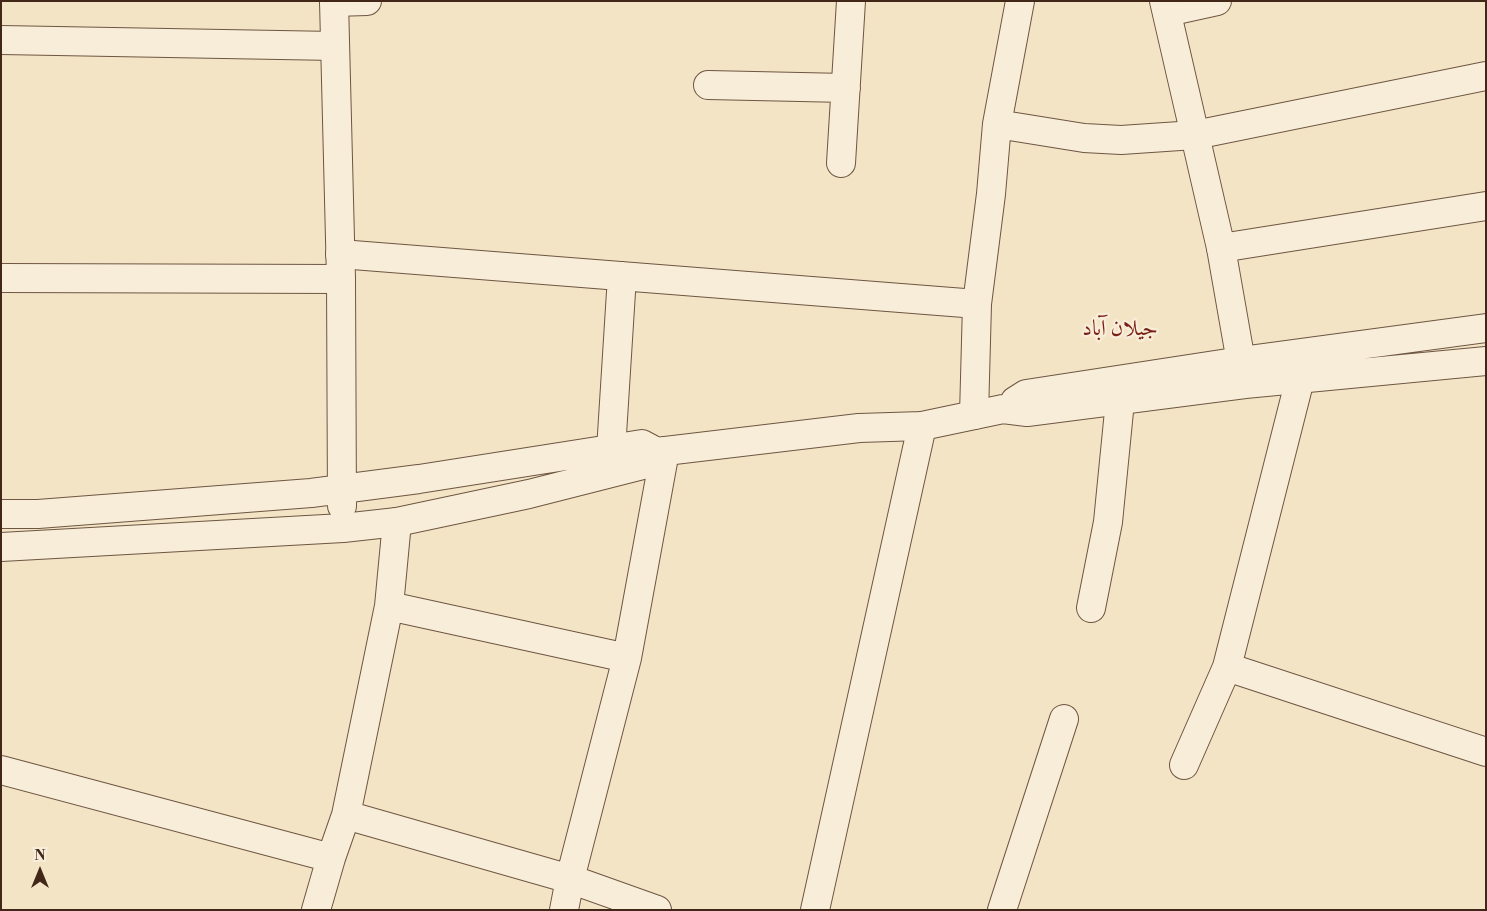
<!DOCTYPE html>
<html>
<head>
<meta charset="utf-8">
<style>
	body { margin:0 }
	#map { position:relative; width:1487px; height:911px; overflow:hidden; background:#f3e4c5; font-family:"Libre Bodoni",serif }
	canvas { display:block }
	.frame { position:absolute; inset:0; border:2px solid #412717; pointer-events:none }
	.north { position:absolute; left:15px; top:846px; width:50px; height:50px; -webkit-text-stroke:4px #f7edd9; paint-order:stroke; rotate:0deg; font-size:14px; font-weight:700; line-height:20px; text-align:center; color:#412717 }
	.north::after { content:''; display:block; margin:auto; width:18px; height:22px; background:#412717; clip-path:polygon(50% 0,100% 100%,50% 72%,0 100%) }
</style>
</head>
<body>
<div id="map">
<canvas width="1487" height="911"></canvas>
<div class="frame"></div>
<div class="north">N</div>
</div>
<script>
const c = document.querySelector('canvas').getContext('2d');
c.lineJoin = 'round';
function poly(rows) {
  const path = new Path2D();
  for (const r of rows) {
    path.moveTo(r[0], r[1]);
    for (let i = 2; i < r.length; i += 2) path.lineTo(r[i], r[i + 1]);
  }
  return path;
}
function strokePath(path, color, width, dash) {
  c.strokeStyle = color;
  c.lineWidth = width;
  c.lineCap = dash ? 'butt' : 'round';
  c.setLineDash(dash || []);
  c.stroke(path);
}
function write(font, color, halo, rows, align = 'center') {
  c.font = font + ' "Libre Bodoni",Amiri,serif';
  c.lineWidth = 4.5;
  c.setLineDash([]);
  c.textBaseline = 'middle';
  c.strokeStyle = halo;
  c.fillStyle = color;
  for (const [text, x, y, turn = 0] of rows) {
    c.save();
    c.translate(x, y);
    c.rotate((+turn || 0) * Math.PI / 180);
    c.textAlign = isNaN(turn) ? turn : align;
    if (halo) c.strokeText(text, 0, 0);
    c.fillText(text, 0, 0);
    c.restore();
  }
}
const minor = poly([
	[334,2,367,1],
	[1167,12,1217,1],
	[1,40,335,46],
	[708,85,846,88],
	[997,124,1084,138,1121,140,1195,135,1486,76],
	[841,163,851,1],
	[1221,248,1486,206],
	[340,254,977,304],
	[1,278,341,279],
	[974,415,977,304,991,194,997,124,1020,1],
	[611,450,622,276],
	[389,606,627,658],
	[1091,608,1108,522,1120,401],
	[1227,667,1486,752],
	[1184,765,1227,667,1300,379],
	[1,770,331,858],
	[346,815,570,879,657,910],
	[316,910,331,858,346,815,389,606,397,522],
	[564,910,570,879,627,658,665,451],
	[815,910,922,426],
	[1002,910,1064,719]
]);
const tertiary = poly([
	[334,1,341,279,342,506],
	[1164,1,1221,248,1244,379],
	[1015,401,1026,394,1241,361,1486,328],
	[1,514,38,514,311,493,419,479,642,444,657,452,859,428,922,426,1003,409,1027,412,1245,384,1486,361],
	[1,547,343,528,397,522,529,494,643,465,657,452]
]);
strokePath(minor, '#6e5642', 30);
strokePath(tertiary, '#6e5642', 30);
strokePath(minor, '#f7edd9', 28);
strokePath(tertiary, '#f7edd9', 28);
write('22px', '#7a1f14', '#f7edd9', [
	["جیلان آباد",1120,330]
]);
</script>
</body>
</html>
